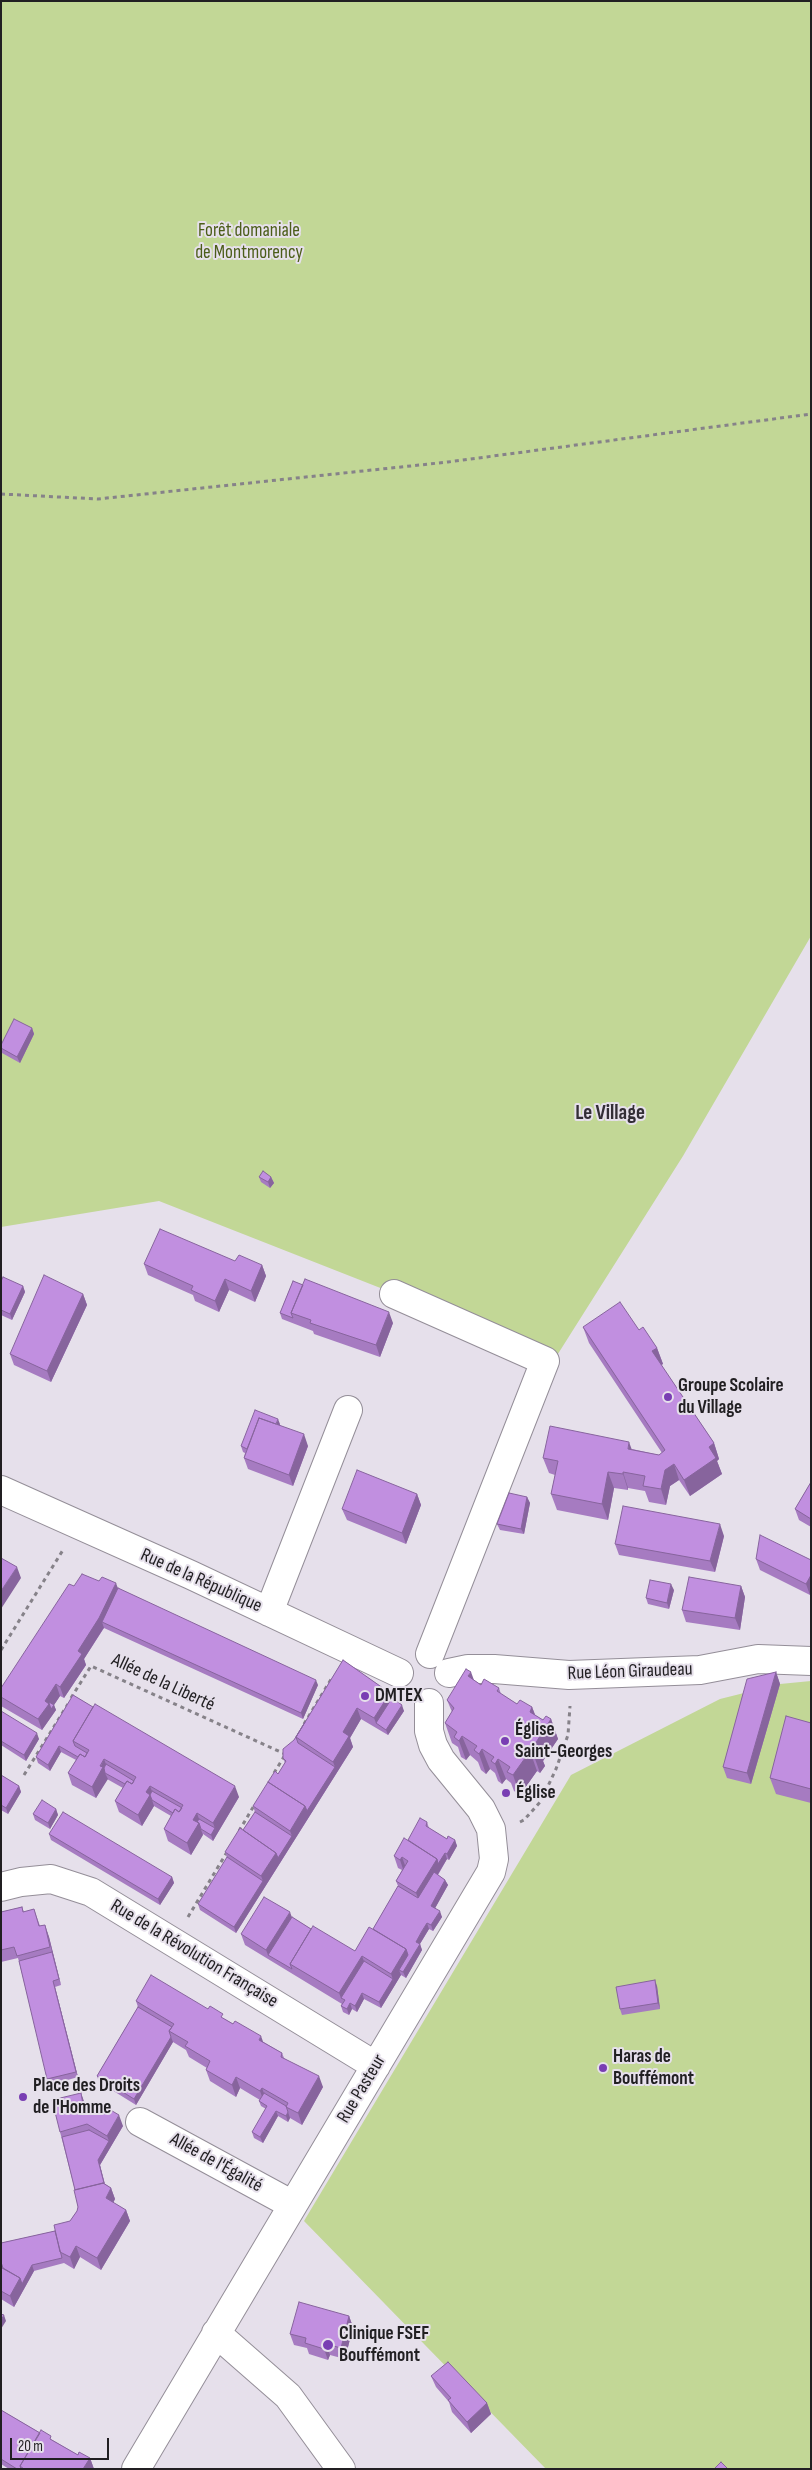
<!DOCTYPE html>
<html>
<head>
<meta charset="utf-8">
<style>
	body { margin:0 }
	#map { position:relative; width:812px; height:2470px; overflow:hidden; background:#e6e0eb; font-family:"Sofia Sans Condensed",sans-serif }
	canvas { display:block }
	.frame { position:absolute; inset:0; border:2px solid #211f22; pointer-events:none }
	.scale { position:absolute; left:10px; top:2438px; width:99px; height:22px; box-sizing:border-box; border:2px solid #211f22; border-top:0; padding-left:6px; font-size:15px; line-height:18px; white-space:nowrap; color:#211f22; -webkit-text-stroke:4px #e6e0eb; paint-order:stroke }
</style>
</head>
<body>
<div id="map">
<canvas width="812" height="2470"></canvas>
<div class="frame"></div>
<div class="scale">20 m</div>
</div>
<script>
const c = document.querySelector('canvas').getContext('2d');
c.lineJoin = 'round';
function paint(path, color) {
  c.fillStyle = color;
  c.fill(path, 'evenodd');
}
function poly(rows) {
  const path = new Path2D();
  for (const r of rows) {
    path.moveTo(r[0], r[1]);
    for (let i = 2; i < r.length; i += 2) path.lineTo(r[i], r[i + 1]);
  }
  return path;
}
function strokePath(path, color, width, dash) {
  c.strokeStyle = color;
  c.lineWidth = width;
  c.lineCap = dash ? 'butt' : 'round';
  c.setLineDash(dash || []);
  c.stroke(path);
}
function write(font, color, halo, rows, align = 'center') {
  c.font = font + ' "Sofia Sans Condensed",sans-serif';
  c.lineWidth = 4;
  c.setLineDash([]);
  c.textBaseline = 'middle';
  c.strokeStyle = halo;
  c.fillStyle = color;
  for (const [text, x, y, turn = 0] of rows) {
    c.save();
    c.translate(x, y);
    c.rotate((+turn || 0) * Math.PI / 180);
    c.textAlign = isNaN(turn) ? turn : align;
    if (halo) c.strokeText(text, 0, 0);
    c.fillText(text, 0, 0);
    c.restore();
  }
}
paint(poly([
	[1,1,811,1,811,936,683,1156,556,1357,159,1201,1,1227],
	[811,1681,811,2469,546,2469,304,2221,571,1775,720,1699,780,1684]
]), '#c2d796');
const minor = poly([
	[394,1294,545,1361,430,1654],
	[1,1490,191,1575,399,1673],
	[269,1612,348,1410],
	[449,1673,468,1669,494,1669,569,1675,700,1670,758,1659,811,1661],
	[1,1887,21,1882,51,1879,91,1892,376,2066],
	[140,2122,291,2204],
	[216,2333,288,2396,341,2469],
	[136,2469,491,1872,494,1859,491,1829,481,1809,441,1760,433,1745,429,1731,429,1703]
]);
strokePath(minor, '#948e98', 30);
strokePath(poly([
	[1,494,98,499,448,462,811,414],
	[1,1650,63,1550],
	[71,1698,91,1666,285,1754],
	[304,1724,333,1676],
	[274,1773,285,1755],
	[24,1775,68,1704],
	[520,1822,524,1820,541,1801,556,1769,568,1735,570,1706],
	[239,1831,255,1804],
	[188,1917,227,1852]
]), '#868289', 3, [4, 4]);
strokePath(minor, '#fff', 28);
paint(poly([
	[32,1028,34,1034,20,1063,2,1053,1,1045],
	[259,1177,271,1177,274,1183,270,1188,261,1182],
	[235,1261,262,1265,266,1276,255,1302,229,1290,219,1312,195,1301,193,1295,148,1275,144,1264],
	[1,1281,23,1286,25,1292,12,1320,1,1315],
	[293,1281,393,1323,380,1357,314,1334,313,1331,282,1319,280,1313],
	[83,1294,87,1305,51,1382,14,1365,10,1354],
	[583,1327,639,1330,657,1348,663,1364,661,1365,714,1443,719,1459,717,1461,722,1474,690,1496,679,1480,670,1486,666,1505,649,1502,645,1491,628,1488,628,1490,614,1488,608,1520,557,1510,551,1494,555,1475,549,1473,543,1458,632,1449,659,1455,662,1453,589,1343],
	[280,1424,280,1425,308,1446,293,1486,248,1469,244,1458,245,1453,243,1452,241,1446],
	[811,1482,811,1527,799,1520,795,1509],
	[417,1494,421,1505,406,1544,347,1520,342,1509],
	[527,1497,530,1503,524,1534,500,1530,497,1524],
	[724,1536,715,1572,619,1555,615,1544],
	[756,1559,811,1560,810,1595,760,1570],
	[99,1581,118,1588,318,1685,303,1719,104,1628,84,1659,86,1665,64,1698,60,1696,54,1705,56,1710,42,1730,1,1706,1,1688,74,1586],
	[741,1586,745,1597,740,1630,686,1622,682,1610],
	[674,1590,669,1609,648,1604,646,1598],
	[343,1660,390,1693,392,1698,404,1711,388,1735,361,1719,350,1738,353,1747,236,1933,200,1910,198,1904,227,1857,225,1852,243,1830,255,1812,253,1806,278,1774,285,1763,283,1758],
	[776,1672,780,1684,751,1784,727,1778,723,1767],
	[474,1680,481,1685,499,1688,501,1694,517,1704,532,1707,535,1715,543,1720,551,1719,558,1739,543,1761,545,1766,540,1773,537,1771,520,1795,514,1791,511,1783,506,1779,502,1784,498,1781,495,1773,490,1769,486,1774,481,1770,478,1762,470,1755,466,1760,461,1757,458,1747,452,1743,445,1723,452,1712,447,1700],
	[73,1695,239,1797,213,1841,203,1834,191,1855,168,1841,164,1829,171,1816,154,1806,142,1826,119,1812,115,1801,123,1788,107,1779,96,1798,72,1785,68,1773,76,1760,61,1752,50,1771,38,1763,36,1757],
	[1,1711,39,1739,26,1761,1,1745],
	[811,1723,811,1803,776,1794,770,1778],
	[1,1775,19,1786,21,1792,8,1814,1,1810],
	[56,1809,58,1815,50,1829,35,1820,33,1814],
	[427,1822,429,1828,447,1839,455,1840,457,1846,449,1860,447,1859,438,1875,445,1880,448,1885,435,1908,442,1917,433,1931,429,1929,420,1944,422,1950,406,1978,401,1975,381,2008,364,1999,357,2012,352,2009,349,2015,343,2012,341,2006,342,2004,245,1945,241,1934,292,1917,311,1929,355,1951,373,1929,398,1886,396,1881,402,1870,398,1868,394,1856,408,1840],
	[49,1834,172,1877,174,1883,160,1905,51,1840],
	[22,1907,24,1912,34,1909,40,1926,45,1925,49,1937,61,1985,55,1987,78,2077,50,2085,18,1958,1,1962,1,1912],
	[657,1986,660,2009,622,2015,620,2009],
	[136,2001,225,2019,282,2053,284,2058,323,2087,302,2125,290,2118,288,2122,278,2116,263,2143,254,2138,252,2132,266,2109,261,2106,259,2101,260,2100,240,2088,236,2097,210,2081,206,2070,207,2068,189,2057,186,2050,173,2042,136,2105,99,2082,97,2076,138,2007],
	[81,2093,86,2110,123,2126,100,2165,105,2184,111,2188,115,2199,113,2203,126,2210,130,2221,101,2270,80,2257,74,2269,64,2263,34,2271,14,2307,1,2299,1,2243,55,2231,70,2221,77,2211,78,2207,75,2190,60,2132],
	[349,2316,353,2327,345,2359,330,2355,328,2360,309,2354,307,2348,294,2345,290,2334],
	[431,2376,487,2403,491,2414,471,2433,452,2412,449,2402,436,2387],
	[1,2410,78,2455,90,2458,94,2469,9,2469,1,2464]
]), '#a67bc1');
paint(poly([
	[32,1028,34,1034,20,1063,17,1057],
	[271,1177,274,1183,270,1188,268,1182],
	[262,1265,266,1276,255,1302,251,1291],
	[225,1279,229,1290,219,1312,215,1301],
	[23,1286,25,1292,12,1320,10,1314],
	[83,1294,87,1305,51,1382,47,1371],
	[389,1312,393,1323,380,1357,376,1345],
	[657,1348,663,1364,658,1367,652,1351],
	[278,1419,280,1424,277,1434,275,1428],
	[304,1434,308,1446,293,1486,289,1475],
	[629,1442,635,1458,628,1449],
	[714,1443,719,1459,717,1461,722,1474,690,1496,684,1480,709,1447],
	[674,1464,679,1480,670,1486,666,1505,661,1489,665,1470],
	[608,1472,614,1488,608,1520,602,1504],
	[623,1472,628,1488,628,1490,623,1474],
	[417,1494,421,1505,406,1544,402,1533],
	[527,1497,530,1503,524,1534,521,1529],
	[720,1524,724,1536,715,1572,710,1561],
	[17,1567,21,1578,1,1609,1,1591],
	[811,1575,811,1594,810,1595,806,1584],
	[116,1583,120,1594,102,1622,104,1628,103,1629,84,1659,86,1665,64,1698,60,1687,78,1651],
	[671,1584,674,1590,669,1609,667,1603],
	[741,1586,745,1597,740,1630,735,1618],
	[471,1672,478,1691,468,1676],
	[776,1672,780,1684,751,1784,747,1773],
	[316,1680,318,1685,303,1719,301,1713],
	[56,1684,60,1696,54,1705,56,1710,42,1730,38,1719,45,1701],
	[390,1693,394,1704,376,1723,374,1718],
	[402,1705,404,1711,388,1735,386,1730],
	[532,1707,540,1727,530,1712],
	[357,1708,361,1719,350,1738,353,1747,236,1933,234,1927,263,1881,261,1876,276,1853,292,1836,290,1831,305,1806,335,1767,333,1762,343,1732],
	[551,1719,558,1739,543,1761,545,1766,540,1773,533,1753,535,1744],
	[37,1733,39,1739,26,1761,24,1755],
	[462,1736,470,1755,466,1760,459,1741],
	[59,1746,61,1752,50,1771,48,1765],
	[482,1749,490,1769,486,1774,479,1754],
	[530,1751,537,1771,520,1795,513,1775],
	[104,1759,108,1770,105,1773,108,1779,96,1798,92,1787],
	[498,1759,506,1779,502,1784,495,1764],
	[19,1786,21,1792,8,1814,6,1808],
	[150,1786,154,1797,152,1800,154,1806,142,1826,138,1815,146,1792],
	[235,1786,239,1797,217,1834,213,1823],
	[56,1809,58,1815,50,1829,48,1823],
	[197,1813,201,1825,200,1827,203,1835,191,1855,187,1843,193,1820],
	[215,1828,217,1834,213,1841,211,1835],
	[455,1840,457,1846,449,1860,447,1854],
	[445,1853,447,1859,420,1904,416,1893,437,1859],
	[402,1857,406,1868,404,1872,400,1860],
	[172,1877,174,1883,160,1905,158,1899],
	[445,1880,448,1885,433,1912,431,1906],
	[440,1911,442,1917,433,1931,431,1925],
	[290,1912,294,1923,268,1955,266,1950],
	[427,1923,429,1929,418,1947,416,1942],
	[45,1925,49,1937,61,1985,59,1979],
	[420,1944,422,1950,406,1978,403,1972],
	[406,1949,410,1960,399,1970,401,1975,395,1985,391,1974],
	[362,1956,366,1967,345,2000,341,1998,339,1993],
	[393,1979,395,1985,381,2008,379,2002],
	[655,1980,657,1986,660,2009,658,2003],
	[53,1981,55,1987,78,2077,76,2072],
	[362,1993,364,1999,357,2012,355,2006],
	[350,2003,352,2009,349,2015,347,2009],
	[261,2036,265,2047,259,2040],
	[171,2037,173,2042,136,2105,134,2099],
	[319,2076,323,2087,302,2125,298,2113],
	[236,2077,240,2088,236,2097,232,2085],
	[262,2088,266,2099,264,2102,260,2091],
	[81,2093,85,2104,89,2121,84,2110],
	[276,2111,278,2116,263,2143,260,2137],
	[288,2112,290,2118,288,2122,286,2116],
	[119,2115,123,2126,100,2165,107,2194,98,2160,109,2141,107,2136],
	[111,2188,115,2199,110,2209,106,2198],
	[126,2210,130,2221,101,2270,97,2258],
	[76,2246,80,2257,74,2269,70,2257],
	[32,2265,34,2271,14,2307,10,2296,20,2278],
	[4,2315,6,2321,1,2329,1,2320],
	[349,2316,353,2327,345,2359,341,2348],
	[326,2344,330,2355,328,2360,324,2349],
	[487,2403,491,2414,471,2433,467,2422],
	[90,2458,94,2469,83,2469]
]), '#87649d');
const building = poly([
	[14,1019,32,1028,17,1057,1,1048,1,1045,14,1019],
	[263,1171,271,1177,268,1182,259,1177,263,1171],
	[160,1229,235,1261,239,1255,262,1265,251,1291,225,1279,215,1301,191,1290,193,1286,144,1264,160,1229],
	[44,1275,83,1294,47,1371,10,1354,44,1275],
	[3,1277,23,1286,10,1314,1,1310,1,1281,3,1277],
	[305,1279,389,1312,376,1345,310,1323,311,1320,291,1313,305,1279],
	[293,1281,303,1285,291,1313,293,1318,280,1313,293,1281],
	[620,1302,639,1330,643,1327,657,1348,652,1351,714,1443,709,1447,716,1458,684,1480,674,1464,665,1470,661,1489,643,1486,645,1476,623,1472,623,1474,608,1472,602,1504,551,1494,558,1461,543,1458,550,1426,629,1442,628,1449,659,1455,665,1450,583,1327,620,1302],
	[255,1410,278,1419,276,1424,259,1418,247,1449,241,1446,255,1410],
	[259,1418,304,1434,289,1475,244,1458,259,1418],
	[357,1470,417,1494,402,1533,342,1509,357,1470],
	[811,1482,811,1519,795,1509,811,1482],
	[509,1493,527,1497,521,1529,497,1524,509,1493],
	[623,1506,720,1524,710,1561,615,1544,623,1506],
	[760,1535,811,1560,811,1575,806,1584,756,1559,760,1535],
	[1,1558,17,1567,1,1591,1,1558],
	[82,1574,99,1581,102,1577,116,1583,99,1618,78,1651,82,1654,60,1687,56,1684,45,1701,49,1704,38,1719,1,1697,1,1688,69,1584,74,1586,82,1574],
	[689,1577,741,1586,735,1618,682,1610,689,1577],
	[650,1580,671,1584,667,1603,646,1598,650,1580],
	[118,1588,316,1680,301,1713,102,1622,118,1588],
	[343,1660,390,1693,374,1718,357,1708,343,1732,349,1736,333,1762,296,1737,343,1660],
	[466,1669,471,1672,468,1676,481,1685,484,1679,499,1688,497,1691,517,1704,520,1700,532,1707,530,1712,543,1720,546,1716,551,1719,535,1744,538,1746,533,1753,530,1751,513,1775,507,1772,510,1767,498,1759,495,1764,491,1761,494,1757,482,1749,479,1754,474,1750,477,1746,462,1736,459,1741,454,1737,457,1732,445,1723,454,1708,447,1700,466,1669],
	[776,1672,747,1773,723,1767,747,1679,776,1672],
	[73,1695,93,1707,73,1741,75,1746,87,1753,85,1757,80,1754,78,1757,59,1746,48,1765,36,1757,73,1695],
	[392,1698,402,1705,386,1730,376,1723,392,1698],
	[49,1702,54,1705,51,1709,49,1703,49,1702],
	[95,1704,235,1786,213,1823,197,1813,193,1820,199,1823,187,1843,164,1829,175,1809,179,1812,183,1805,150,1786,146,1792,150,1795,138,1815,115,1801,127,1781,132,1784,136,1777,104,1759,100,1766,103,1767,92,1787,68,1773,80,1754,85,1757,89,1750,73,1741,95,1704],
	[1,1711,37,1733,24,1755,1,1741,1,1711],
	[786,1716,811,1723,811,1789,770,1778,786,1716],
	[305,1722,296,1737,298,1743,335,1767,307,1811,305,1806,268,1782,275,1771,278,1774,286,1761,283,1758,283,1749,294,1740,305,1722],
	[106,1764,134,1781,132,1784,127,1781,125,1784,105,1773,104,1768,106,1764],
	[1,1775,19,1786,6,1808,1,1805,1,1775],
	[268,1782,305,1806,290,1831,253,1806,268,1782],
	[152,1791,182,1808,179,1812,175,1809,173,1813,152,1800,150,1795,152,1791],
	[42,1800,56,1809,48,1823,33,1814,42,1800],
	[63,1812,172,1877,158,1899,49,1834,63,1812],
	[255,1812,292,1836,278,1858,276,1853,243,1830,255,1812],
	[420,1818,427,1822,426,1826,447,1839,448,1836,455,1840,447,1854,445,1853,438,1864,437,1859,408,1840,420,1818],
	[199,1819,215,1828,211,1835,201,1829,199,1823,197,1822,199,1819],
	[240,1828,276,1853,261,1876,225,1852,240,1828],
	[404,1838,437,1859,416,1893,396,1881,408,1861,402,1857,400,1860,394,1856,404,1838],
	[227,1857,263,1881,234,1927,198,1904,227,1857],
	[434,1872,445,1880,431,1906,440,1911,431,1925,427,1923,422,1931,416,1942,420,1944,403,1972,399,1970,408,1955,406,1949,373,1929,398,1886,418,1898,434,1872],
	[264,1897,290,1912,266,1950,241,1934,264,1897],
	[22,1907,23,1912,34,1909,39,1926,45,1925,50,1947,17,1956,14,1947,1,1950,1,1912,22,1907],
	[292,1917,311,1929,290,1964,292,1969,268,1955,292,1917],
	[313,1926,355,1951,369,1927,406,1949,391,1974,362,1956,339,1993,290,1964,313,1926],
	[52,1952,59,1979,53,1981,76,2072,47,2079,19,1961,52,1952],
	[364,1961,393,1979,379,2002,362,1993,355,2006,350,2003,347,2009,341,2006,345,2000,341,1998,364,1961],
	[151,1975,208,2009,210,2006,223,2014,221,2017,233,2024,235,2021,261,2036,259,2040,282,2053,281,2057,319,2076,298,2113,286,2107,288,2103,262,2088,260,2091,236,2077,232,2085,206,2070,210,2061,185,2046,188,2042,169,2031,174,2024,136,2001,151,1975],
	[655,1980,658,2003,620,2009,616,1987,655,1980],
	[138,2007,172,2027,169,2031,171,2037,134,2099,97,2076,138,2007],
	[81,2093,84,2110,92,2109,97,2102,119,2115,107,2136,87,2124,60,2132,52,2100,81,2093],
	[264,2093,286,2106,288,2112,286,2116,276,2111,260,2137,252,2132,267,2106,259,2101,264,2093],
	[89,2130,109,2141,98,2160,104,2183,75,2190,62,2137,89,2130],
	[103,2183,111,2188,106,2198,126,2210,97,2258,76,2246,70,2257,60,2252,54,2225,70,2221,77,2211,78,2207,74,2190,103,2183],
	[55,2231,62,2258,32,2265,22,2284,20,2278,3,2268,1,2262,1,2243,55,2231],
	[1,2264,2,2268,20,2278,10,2296,1,2291,1,2264],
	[299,2302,349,2316,341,2348,326,2344,324,2349,305,2343,306,2338,290,2334,299,2302],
	[1,2314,4,2315,1,2320,1,2314],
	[448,2362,487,2403,467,2422,448,2400,451,2398,431,2376,448,2362],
	[1,2410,40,2433,20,2466,21,2469,17,2469,1,2459,1,2410],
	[41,2430,51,2436,50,2439,78,2455,79,2452,90,2458,83,2469,24,2469,20,2466,41,2430],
	[721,2462,728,2469,714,2469,721,2462]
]);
paint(building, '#c18fe0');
strokePath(building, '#87649d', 1);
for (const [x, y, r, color] of [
	[668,1397,5,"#793eb3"],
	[365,1696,5,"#793eb3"],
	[505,1741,5,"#793eb3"],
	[506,1793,5,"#793eb3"],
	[603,2068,5,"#793eb3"],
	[23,2097,5,"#793eb3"],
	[328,2345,6,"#793eb3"]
]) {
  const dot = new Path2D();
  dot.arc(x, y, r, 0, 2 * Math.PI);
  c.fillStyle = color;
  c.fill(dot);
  strokePath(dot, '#e6e0eb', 2);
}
write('19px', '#4b5d19', '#e6e0eb', [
	["Forêt domaniale",249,231],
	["de Montmorency",249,253]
]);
write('bold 19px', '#211f22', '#e6e0eb', [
	["Groupe Scolaire",678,1386],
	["du Village",678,1408],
	["DMTEX",375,1696],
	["Église",515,1730],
	["Saint-Georges",515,1752],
	["Église",516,1793],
	["Haras de",613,2057],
	["Bouffémont",613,2079],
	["Place des Droits",33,2086],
	["de l'Homme",33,2108],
	["Clinique FSEF",339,2334],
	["Bouffémont",339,2356]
], 'left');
write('19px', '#211f22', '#e6e0eb', [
	["Rue de la République",201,1581,24],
	["Rue Léon Giraudeau",630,1672,-2],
	["Allée de la Liberté",163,1683,25],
	["Rue de la Révolution Française",194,1954,31],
	["Rue Pasteur",362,2089,-59],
	["Allée de l'Égalité",216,2163,29]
]);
write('bold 21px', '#332e36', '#e6e0eb', [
	["Le Village",610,1114]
]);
</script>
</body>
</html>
